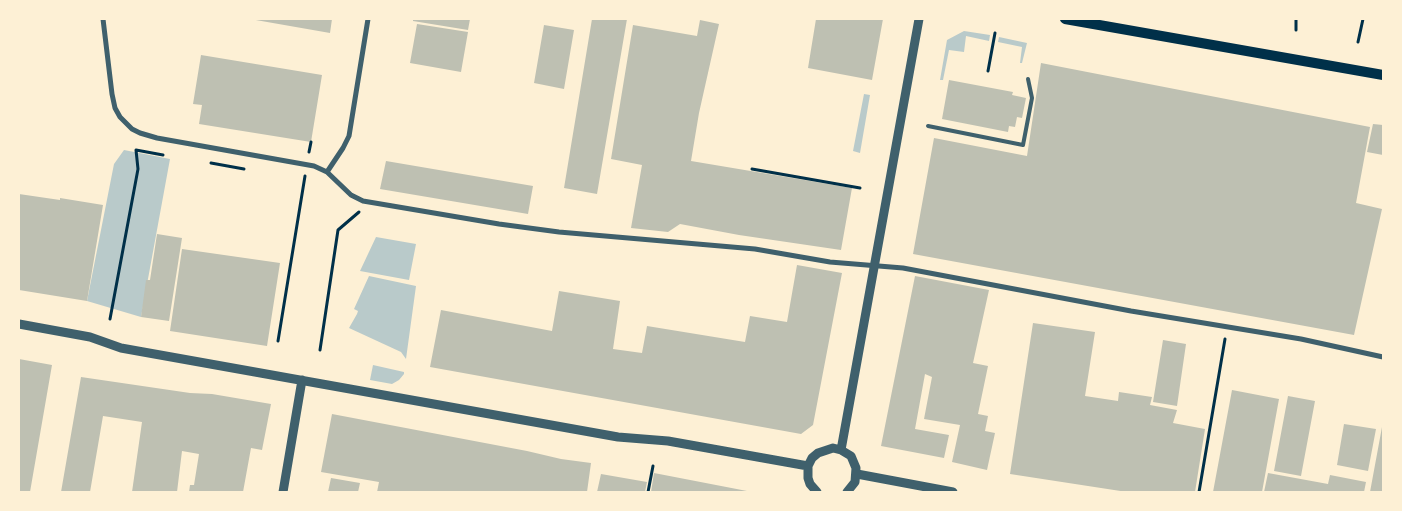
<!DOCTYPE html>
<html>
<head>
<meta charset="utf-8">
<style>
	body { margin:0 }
	#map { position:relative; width:1402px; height:511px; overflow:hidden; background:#fdf0d5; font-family:"Golos Text",sans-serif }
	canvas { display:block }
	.frame { position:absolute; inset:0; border:20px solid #fdf0d5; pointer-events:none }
</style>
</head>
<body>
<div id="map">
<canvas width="1402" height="511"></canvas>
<div class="frame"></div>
</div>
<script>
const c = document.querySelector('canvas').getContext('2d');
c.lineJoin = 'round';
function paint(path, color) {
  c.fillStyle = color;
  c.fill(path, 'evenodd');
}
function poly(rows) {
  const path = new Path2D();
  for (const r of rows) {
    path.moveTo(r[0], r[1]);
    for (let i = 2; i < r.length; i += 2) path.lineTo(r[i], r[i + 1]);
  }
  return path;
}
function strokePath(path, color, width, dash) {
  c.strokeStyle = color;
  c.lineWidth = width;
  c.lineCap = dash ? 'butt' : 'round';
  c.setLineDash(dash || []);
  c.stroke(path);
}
paint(poly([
	[964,31,990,35,989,41,966,36,964,52,949,50,943,80,940,80,947,40],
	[999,37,1027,43,1022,63,1020,63,1022,47,998,42],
	[864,94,870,95,860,153,853,151],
	[124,150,170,159,141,317,87,301,114,164],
	[376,237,416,244,409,280,360,271],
	[369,276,416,286,406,359,401,352,349,328,357,314,358,311,354,309],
	[373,365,404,372,404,374,399,380,392,384,370,380]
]), '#b9caca');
paint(poly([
	[250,19,332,19,330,33],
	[413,19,470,19,468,30,413,21],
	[592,19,627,19,597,194,564,188],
	[816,19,883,19,872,80,808,68],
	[700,20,719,24,699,113,691,161,852,188,841,250,739,235,680,224,668,232,631,228,642,165,611,159,633,25,697,36],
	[417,24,468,32,461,72,410,63],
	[544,25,574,30,564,89,534,83],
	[201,55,322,75,311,142,199,124,202,105,193,104],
	[1041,63,1370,127,1356,203,1382,209,1354,335,913,254,934,138,1027,156],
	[949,80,1013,92,1012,95,1026,98,1022,118,1017,117,1015,127,1009,126,1008,132,942,119],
	[1373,124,1383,125,1383,155,1367,152],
	[386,161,533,186,528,214,380,189],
	[19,194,60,200,60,198,103,205,87,301,19,290],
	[157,234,182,238,169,321,141,317,146,280,150,280],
	[182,249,280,263,267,346,170,331],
	[797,265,842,273,813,425,801,434,430,367,441,310,552,331,559,291,620,301,613,349,642,353,647,326,745,342,750,316,787,322],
	[915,276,989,290,973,363,988,366,978,414,988,416,985,431,995,433,987,470,952,462,960,425,924,419,932,377,925,374,915,429,949,435,944,458,881,446],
	[1033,323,1095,332,1085,396,1118,401,1119,392,1152,397,1150,405,1177,410,1173,423,1205,429,1195,492,1127,492,1010,474],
	[1163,340,1186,344,1177,406,1153,402],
	[19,359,52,365,30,492,19,492],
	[81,377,190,393,212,394,271,404,262,450,251,448,243,492,189,492,190,485,194,485,199,454,182,451,177,492,132,492,142,422,103,416,90,492,61,492],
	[1232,390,1279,399,1262,492,1213,492],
	[1288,396,1315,401,1301,476,1274,471],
	[332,414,527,451,561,459,591,463,587,492,377,492,379,482,321,472],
	[1344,424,1376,429,1368,471,1337,465],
	[1382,427,1383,492,1370,492],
	[654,473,747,491,747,492,651,492],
	[1268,473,1328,484,1330,475,1366,482,1364,492,1264,492],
	[601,474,647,482,645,492,597,492],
	[331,478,360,483,358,492,328,492]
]), '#bec0b2');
strokePath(poly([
	[1296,30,1296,19],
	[1358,42,1363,19],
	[988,71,995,33],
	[309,152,311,142],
	[211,163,244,169],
	[752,169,860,188],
	[110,319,138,169,136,150,163,155],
	[278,341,305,176],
	[320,350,338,230,359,212],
	[648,492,653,466],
	[1199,492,1225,339]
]), '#003049', 3);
strokePath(poly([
	[928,126,1023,145,1032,98,1028,79]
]), '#3f606c', 4);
strokePath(poly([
	[103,19,112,94,115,108,120,117,132,129,140,133,157,138,314,166,327,172,351,195,363,201,499,224,559,232,755,249,830,262,903,268,1131,311,1301,339,1383,357],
	[327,172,343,148,349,136,368,19]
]), '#3f606c', 5);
strokePath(poly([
	[19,324,90,337,121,348,618,437,668,441,808,466],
	[841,450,919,19],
	[857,474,953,492],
	[283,492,302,380],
	[817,492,810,484,808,478,808,466,812,458,818,453,833,448,841,450,851,456,856,468,855,482,847,492]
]), '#3f606c', 9);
strokePath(poly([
	[1065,19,1383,75]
]), '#003049', 10);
</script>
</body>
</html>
